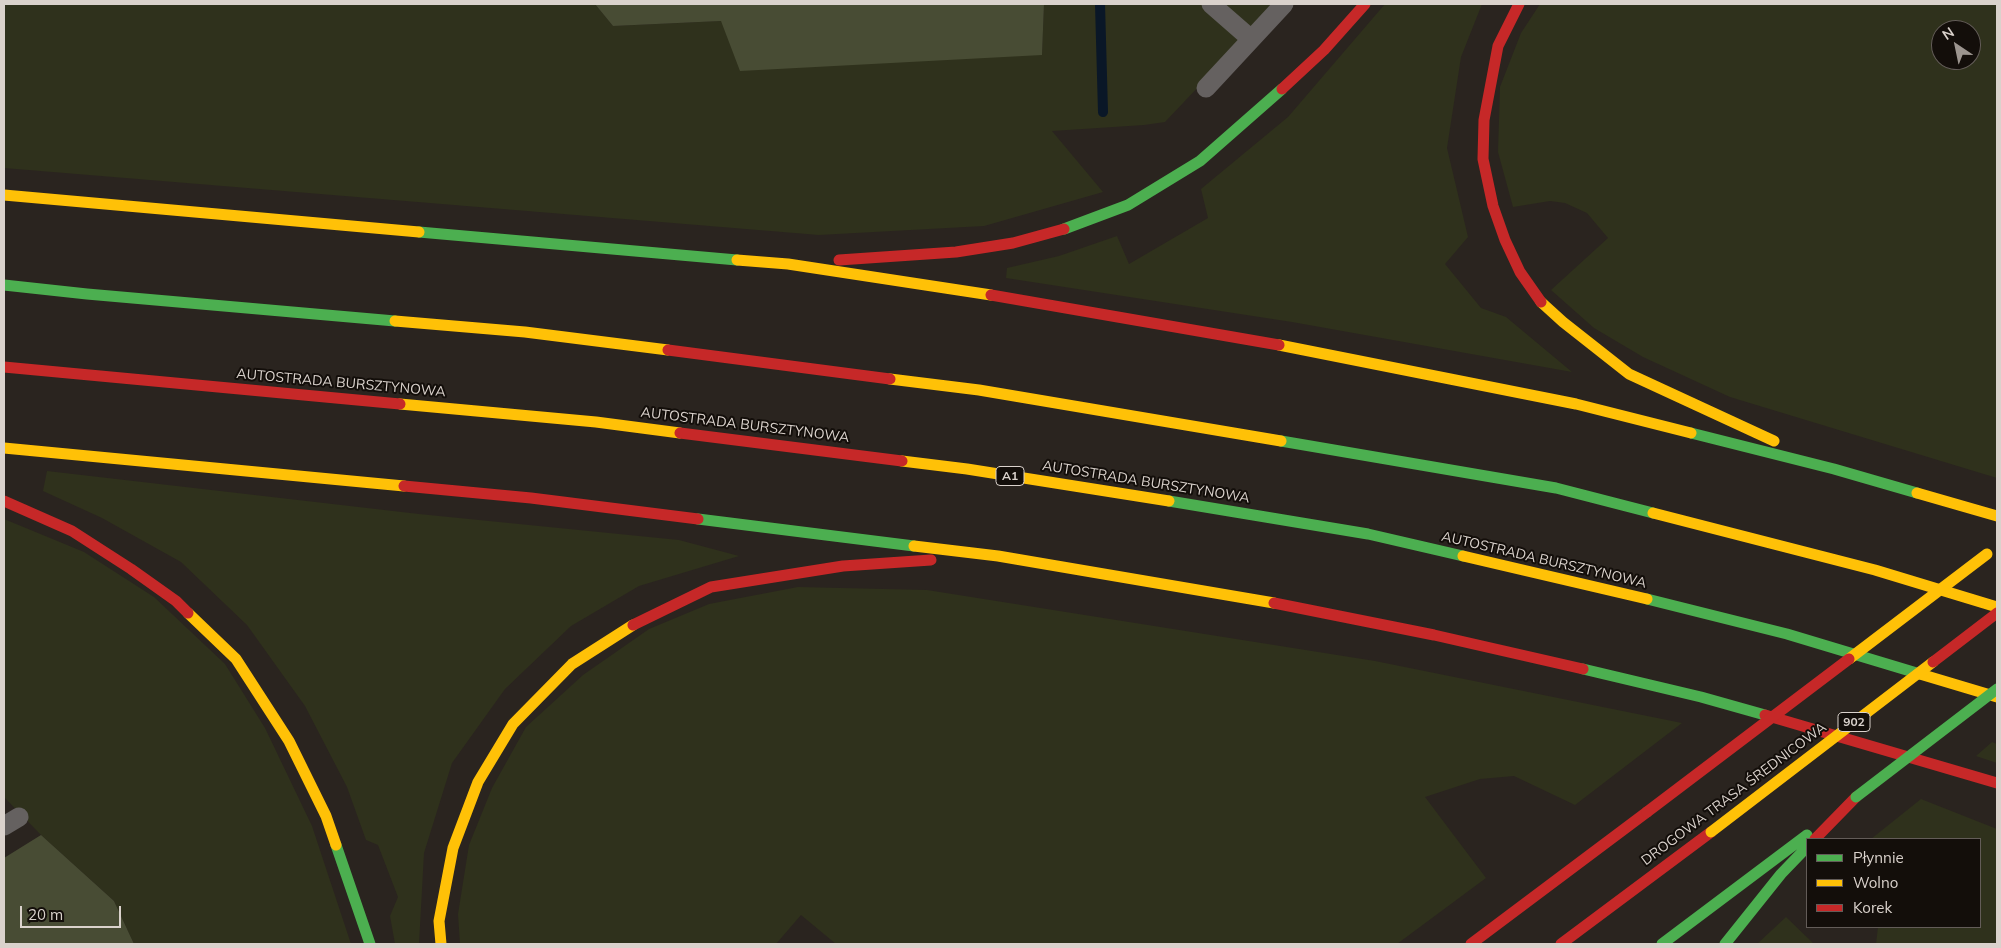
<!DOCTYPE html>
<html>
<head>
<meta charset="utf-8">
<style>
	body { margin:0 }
	#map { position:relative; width:2001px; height:948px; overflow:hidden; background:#2a241f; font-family:Mulish,sans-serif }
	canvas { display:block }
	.frame { position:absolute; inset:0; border:5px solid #dad2cc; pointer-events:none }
	.legend { position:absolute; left:1806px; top:838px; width:175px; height:90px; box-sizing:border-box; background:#130e0a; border:1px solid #635c58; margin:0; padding:6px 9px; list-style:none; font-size:15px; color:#dad2cc }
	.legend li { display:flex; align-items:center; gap:10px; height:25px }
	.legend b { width:25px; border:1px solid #635c58 }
	.north { position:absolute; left:1931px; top:20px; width:50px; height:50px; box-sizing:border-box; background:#130e0a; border:1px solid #635c58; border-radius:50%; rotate:326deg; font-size:14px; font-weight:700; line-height:20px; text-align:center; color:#dad2cc }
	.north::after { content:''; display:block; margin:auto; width:18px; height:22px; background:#9c958f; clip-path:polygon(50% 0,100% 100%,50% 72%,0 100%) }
	.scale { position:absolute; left:20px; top:906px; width:101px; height:22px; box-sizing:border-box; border:2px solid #dad2cc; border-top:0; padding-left:6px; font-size:15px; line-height:18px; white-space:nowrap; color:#dad2cc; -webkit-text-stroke:4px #130e0a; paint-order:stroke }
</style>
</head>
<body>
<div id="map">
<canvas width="2001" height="948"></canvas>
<div class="frame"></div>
<ul class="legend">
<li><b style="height:6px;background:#4caf50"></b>Płynnie</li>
<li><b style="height:6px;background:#ffc107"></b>Wolno</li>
<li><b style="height:6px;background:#c62828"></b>Korek</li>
</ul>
<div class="north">N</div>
<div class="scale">20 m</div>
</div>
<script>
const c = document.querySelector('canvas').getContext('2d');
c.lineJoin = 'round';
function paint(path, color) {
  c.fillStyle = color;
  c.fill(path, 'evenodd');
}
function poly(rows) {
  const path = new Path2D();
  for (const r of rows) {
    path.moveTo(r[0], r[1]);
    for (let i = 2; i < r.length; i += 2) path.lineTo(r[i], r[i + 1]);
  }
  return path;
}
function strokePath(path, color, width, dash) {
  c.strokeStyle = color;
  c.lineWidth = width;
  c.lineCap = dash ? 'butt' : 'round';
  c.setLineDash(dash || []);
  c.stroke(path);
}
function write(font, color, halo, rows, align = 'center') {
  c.font = font + ' Mulish,sans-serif';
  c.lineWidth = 4;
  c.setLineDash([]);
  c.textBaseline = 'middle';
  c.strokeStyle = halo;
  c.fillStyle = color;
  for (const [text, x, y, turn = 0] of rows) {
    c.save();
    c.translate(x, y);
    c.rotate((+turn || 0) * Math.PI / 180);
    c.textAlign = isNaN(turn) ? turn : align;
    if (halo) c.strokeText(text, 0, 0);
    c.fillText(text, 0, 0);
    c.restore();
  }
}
paint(poly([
	[4,4,595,4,613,26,721,21,1042,55,1044,4,1277,4,1165,122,1144,125,1052,131,1103,192,984,226,819,235,4,168],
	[1385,4,1482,4,1461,57,1447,148,1468,237,1445,264,1481,308,1506,317,1572,372,1292,322,1006,278,1007,268,1059,256,1117,236,1129,264,1208,218,1201,189,1288,117],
	[1540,4,1997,4,1997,478,1730,397,1643,357,1594,328,1551,290,1608,238,1587,213,1565,203,1550,201,1513,207,1498,152,1500,87,1521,33],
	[1941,30,1971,30,1971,60,1941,60],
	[47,471,419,514,679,540,739,556,639,586,571,626,505,689,452,763,424,853,419,944,395,944,390,916,398,897,378,845,366,840,347,787,305,706,247,625,181,562,102,518,43,491],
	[4,519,84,552,154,597,225,664,265,728,312,826,351,944,134,944,114,901,41,835,4,797],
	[798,587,927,590,1375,661,1682,723,1575,805,1514,776,1480,779,1425,797,1486,878,1397,944,836,944,801,915,776,944,460,944,458,914,469,845,492,788,526,727,583,675,649,629,709,604],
	[1992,742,1997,744,1997,763,1976,756],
	[1921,799,1997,829,1997,944,1876,944,1878,927,1980,927,1980,839,1871,839],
	[1786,917,1814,944,1757,944]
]), '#2f311c');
paint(poly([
	[595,4,1044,4,1042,55,740,71,721,21,613,26],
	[41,835,114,901,134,944,4,944,4,858]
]), '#484c34');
strokePath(poly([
	[1100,4,1103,112]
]), '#0a1727', 10);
strokePath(poly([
	[1211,4,1251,39],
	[1206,88,1284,4],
	[4,826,19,817]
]), '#656160', 19);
strokePath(poly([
	[1064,229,1128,205,1200,161,1282,89],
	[419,232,737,260],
	[4,285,87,294,395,321],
	[1691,433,1834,469,1917,493],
	[1281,441,1556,488,1653,513],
	[1169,501,1368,534,1463,556],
	[698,519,914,546],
	[1647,599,1787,634,1920,674],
	[1583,669,1701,697,1765,715],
	[336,845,370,944],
	[1662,944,1807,835],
	[1725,944,1781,874,1807,847]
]), '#4caf50', 11);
strokePath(poly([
	[4,195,419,232],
	[737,260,788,264,991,295],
	[1541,302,1563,322,1629,374,1774,441],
	[395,321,525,332,668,350],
	[1279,345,1576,404,1691,433],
	[890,379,979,390,1281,441],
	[400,404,596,422,680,433],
	[4,448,404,486],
	[902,461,967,469,1169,501],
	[1917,493,1997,516],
	[1653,513,1875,570,1997,607],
	[914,546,998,556,1274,603],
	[1463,556,1647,599],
	[188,613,236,659,289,741,326,816,336,845],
	[1920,674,1997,697],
	[441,944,439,921,453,848,478,782,513,724,572,664,633,625]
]), '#ffc107', 11);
strokePath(poly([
	[1519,4,1498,46,1484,120,1483,159,1493,206,1505,240,1520,272,1541,302],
	[1282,89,1324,50,1365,4],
	[839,260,956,252,1013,243,1064,229],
	[991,295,1279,345],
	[668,350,890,379],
	[4,367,400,404],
	[680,433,902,461],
	[404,486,531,498,698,519],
	[4,501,72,531,131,569,176,601,188,613],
	[1274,603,1434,635,1583,669],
	[633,625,711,587,843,566,931,560],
	[1765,715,1997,783],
	[1815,839,1856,797],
	[1471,944,1647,812],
	[1561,944,1711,832]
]), '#c62828', 11);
strokePath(poly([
	[1856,797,1997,689]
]), '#4caf50', 11);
strokePath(poly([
	[1849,659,1987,554],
	[1711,832,1933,662]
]), '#ffc107', 11);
strokePath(poly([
	[1933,662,1997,613],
	[1647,812,1849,659]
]), '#c62828', 11);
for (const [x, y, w] of [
	[1010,476,28],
	[1854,722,32]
]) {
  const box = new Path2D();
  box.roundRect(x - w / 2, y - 9.5, w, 19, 4);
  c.fillStyle = '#130e0a';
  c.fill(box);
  strokePath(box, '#dad2cc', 1);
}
write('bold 12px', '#dad2cc', null, [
	["A1",1010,476],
	["902",1854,722]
]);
write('14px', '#dad2cc', '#130e0a', [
	["AUTOSTRADA BURSZTYNOWA",341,383,5],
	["AUTOSTRADA BURSZTYNOWA",745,425,7],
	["AUTOSTRADA BURSZTYNOWA",1146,482,9],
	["AUTOSTRADA BURSZTYNOWA",1544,560,13],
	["DROGOWA TRASA ŚREDNICOWA",1734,794,-37]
]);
</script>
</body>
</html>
